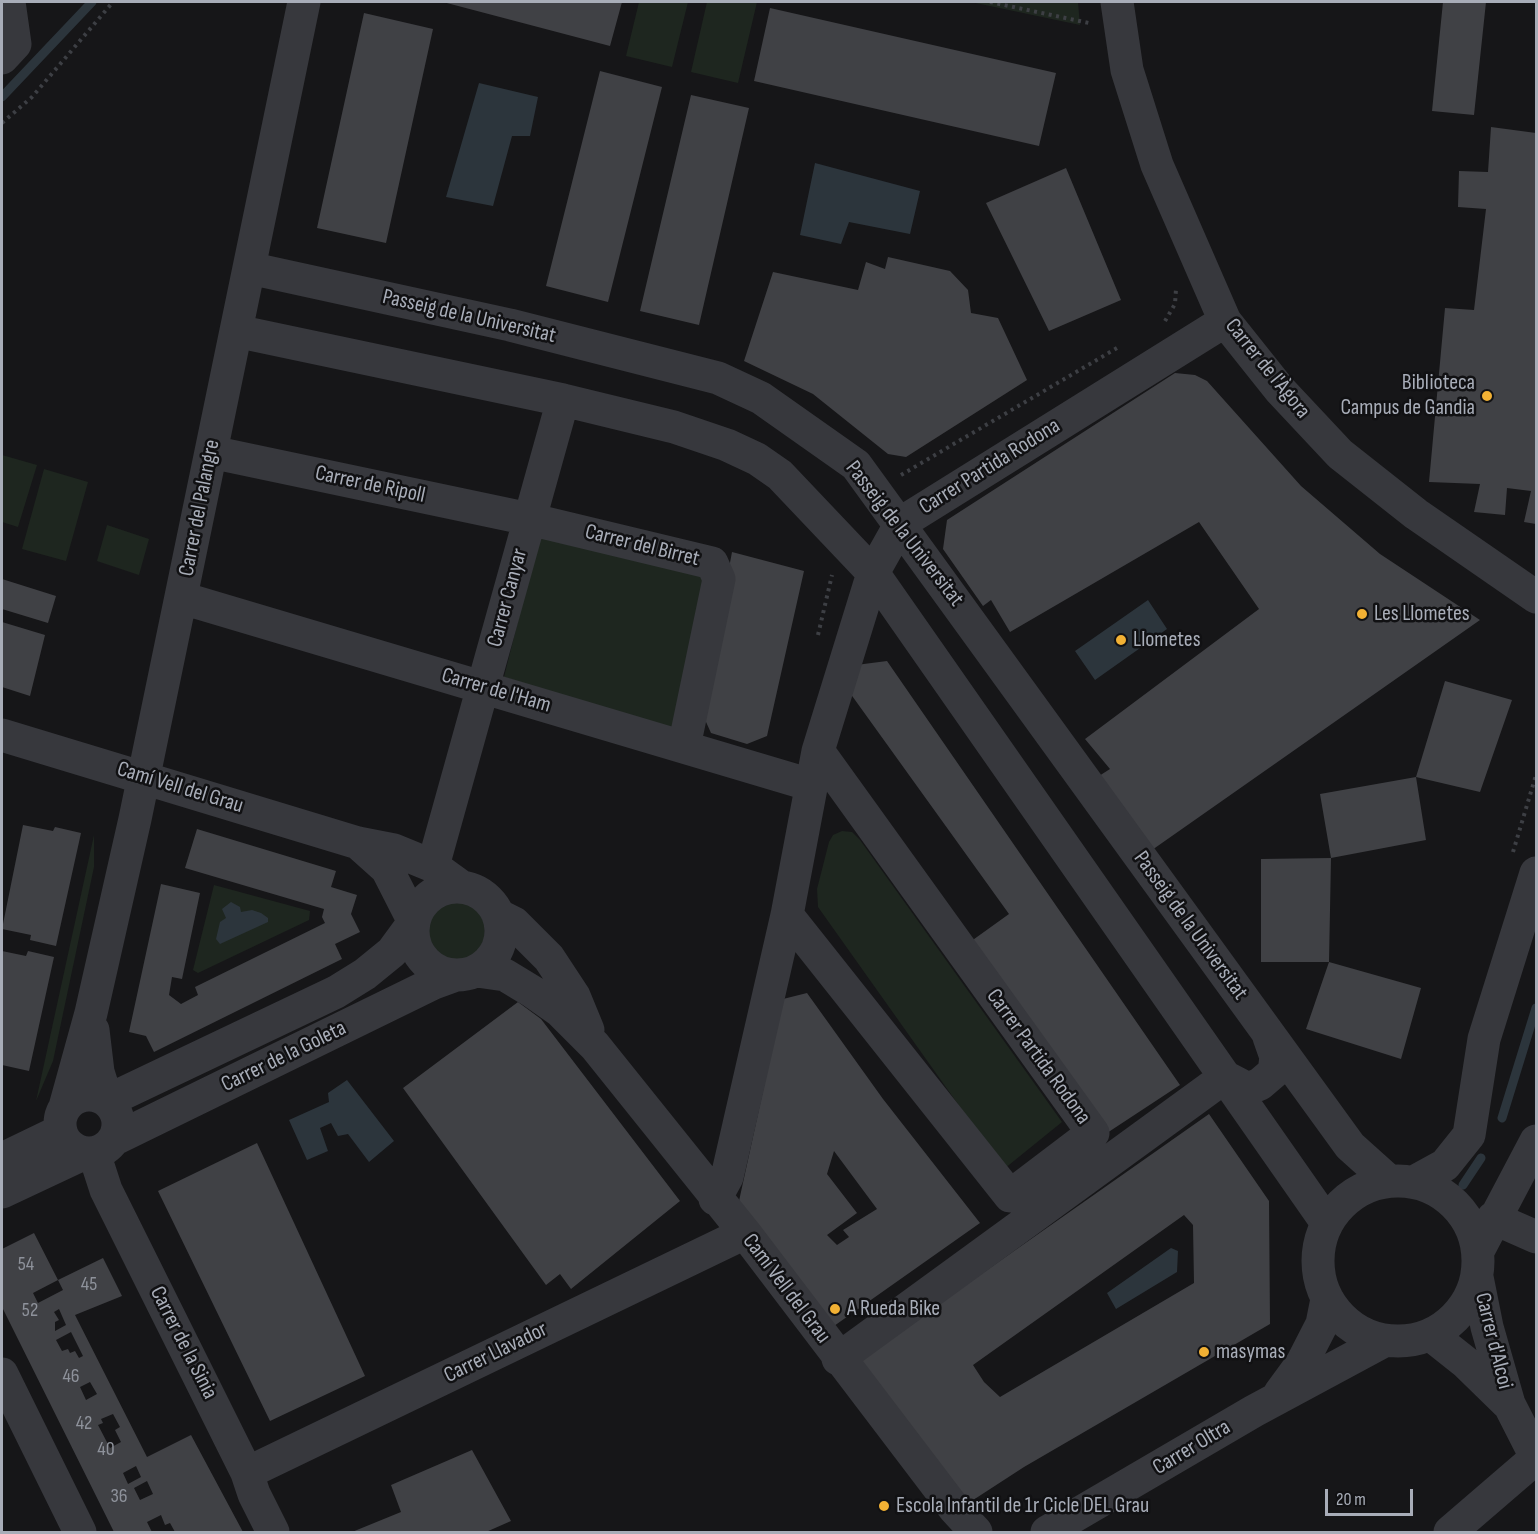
<!DOCTYPE html>
<html>
<head>
<meta charset="utf-8">
<style>
	body { margin:0 }
	#map { position:relative; width:1538px; height:1534px; overflow:hidden; background:#161618; font-family:"Sofia Sans Condensed",sans-serif }
	canvas { display:block }
	.frame { position:absolute; inset:0; border:3px solid #a8adb8; pointer-events:none }
	.scale { position:absolute; left:1325px; top:1489px; width:88px; height:27px; box-sizing:border-box; border:3px solid #a8adb8; border-top:0; padding-left:8px; font-size:18px; line-height:21px; white-space:nowrap; color:#a8adb8; -webkit-text-stroke:4px #111113; paint-order:stroke }
</style>
</head>
<body>
<div id="map">
<canvas width="1538" height="1534"></canvas>
<div class="frame"></div>
<div class="scale">20 m</div>
</div>
<script>
const c = document.querySelector('canvas').getContext('2d');
c.lineJoin = 'round';
function paint(path, color) {
  c.fillStyle = color;
  c.fill(path, 'evenodd');
}
function poly(rows) {
  const path = new Path2D();
  for (const r of rows) {
    if (r.length === 3) {
      path.moveTo(r[0] + r[2], r[1]);
      path.arc(r[0], r[1], r[2], 0, 2 * Math.PI);
      continue;
    }
    path.moveTo(r[0], r[1]);
    for (let i = 2; i < r.length; i += 2) path.lineTo(r[i], r[i + 1]);
  }
  return path;
}
function strokePath(path, color, width, dash) {
  c.strokeStyle = color;
  c.lineWidth = width;
  c.lineCap = dash ? 'butt' : 'round';
  c.setLineDash(dash || []);
  c.stroke(path);
}
function write(font, color, halo, rows, align = 'center') {
  c.font = font + ' "Sofia Sans Condensed",sans-serif';
  c.lineWidth = 5;
  c.setLineDash([]);
  c.textBaseline = 'middle';
  c.strokeStyle = halo;
  c.fillStyle = color;
  for (const [text, x, y, turn = 0] of rows) {
    c.save();
    c.translate(x, y);
    c.rotate((+turn || 0) * Math.PI / 180);
    c.textAlign = isNaN(turn) ? turn : align;
    if (halo) c.strokeText(text, 0, 0);
    c.fillText(text, 0, 0);
    c.restore();
  }
}
paint(poly([
	[639,2,688,2,672,67,626,56],
	[707,2,757,2,738,83,691,72],
	[971,2,1078,2,1080,25],
	[2,455,37,465,18,527,2,522],
	[44,469,88,482,66,561,22,549],
	[107,525,149,539,139,575,97,561],
	[540,533,699,571,711,583,680,732,504,677],
	[842,831,852,832,860,840,1062,1122,1004,1169,818,907,817,889,829,842,833,835],
	[94,835,94,867,53,1061,36,1101],
	[214,885,310,911,309,920,198,973,193,970],
	[455,931,30]
]), '#1e261f');
paint(poly([
	[479,83,538,97,530,136,512,136,493,206,446,197],
	[815,163,920,191,910,234,849,222,841,244,800,235],
	[1148,600,1167,629,1095,680,1075,651],
	[231,902,240,907,241,912,252,910,261,913,268,918,268,922,220,944,216,939,220,922,226,918,222,909],
	[347,1080,394,1141,369,1162,348,1134,338,1136,331,1123,320,1128,328,1151,307,1160,289,1120,329,1102,328,1093],
	[1171,1248,1178,1251,1177,1272,1116,1309,1107,1293]
]), '#2c353c');
strokePath(poly([
	[2,97,92,2],
	[1502,1118,1536,1008],
	[1463,1185,1481,1158]
]), '#2c353c', 9);
paint(poly([
	[443,2,622,2,610,46],
	[1443,2,1486,2,1474,115,1432,111],
	[770,8,1056,73,1039,146,754,81],
	[364,13,433,29,386,243,317,228],
	[600,71,662,87,608,302,546,286],
	[691,95,749,108,699,325,640,311],
	[1491,127,1536,133,1536,524,1524,522,1531,491,1507,488,1505,515,1474,512,1480,484,1429,482,1445,308,1474,310,1486,209,1458,207,1459,171,1488,172],
	[1066,168,1121,300,1049,331,986,203],
	[888,257,950,271,968,290,971,313,998,318,1027,380,906,457,888,454,813,394,744,361,773,272,858,290,866,262,885,269],
	[1175,373,1195,375,1207,381,1301,486,1380,554,1480,620,1152,850,1099,776,1110,769,1085,739,1259,609,1199,522,1010,632,991,600,983,606,943,549,947,520],
	[732,552,804,571,767,736,747,744,711,733,702,713],
	[2,579,56,596,48,623,2,609],
	[2,622,45,635,30,696,2,687],
	[887,661,1180,1085,1107,1133,970,942,1009,914,850,693,856,665],
	[1445,681,1512,700,1480,792,1416,777],
	[1416,777,1426,840,1331,858,1320,794],
	[23,825,53,831,55,827,81,833,56,946,30,940,31,935,2,929],
	[197,829,336,871,331,887,357,895,351,914,360,932,335,944,342,959,154,1052,146,1036,129,1032,161,884,200,893,182,979,172,977,169,995,181,1004,198,995,195,987,325,923,322,917,324,909,185,868],
	[1331,858,1329,962,1261,962,1261,859],
	[2,951,26,956,28,951,54,957,29,1071,2,1065],
	[1329,962,1421,988,1401,1059,1306,1029],
	[807,993,883,1099,980,1223,834,1326,739,1201,783,999],
	[834,1151,877,1209,843,1230,849,1237,837,1245,827,1235,857,1213,827,1174],
	[518,1002,541,1019,680,1201,571,1289,560,1274,546,1285,403,1088],
	[1209,1114,1269,1201,1270,1324,1024,1467,967,1504,856,1362],
	[1184,1215,1193,1225,1194,1283,1000,1397,984,1382,973,1365],
	[257,1143,365,1376,270,1421,158,1191],
	[34,1233,58,1280,103,1258,122,1296,75,1315,147,1457,191,1435,243,1532,175,1532,170,1523,165,1525,161,1515,147,1522,152,1532,114,1532,2,1307,2,1249],
	[58,1280,63,1290,38,1303,33,1293],
	[59,1309,66,1325,55,1331,55,1322,59,1320,54,1312],
	[71,1332,83,1356,79,1358,75,1351,70,1353,68,1349,62,1351,56,1340],
	[90,1382,97,1394,86,1400,80,1387],
	[113,1414,120,1427,115,1430,121,1442,110,1448,98,1425,103,1423,101,1419],
	[136,1466,141,1477,128,1484,123,1473],
	[147,1481,153,1494,140,1500,134,1488],
	[472,1450,511,1521,486,1532,352,1532,401,1512,391,1485]
]), '#404145');
strokePath(poly([
	[990,2,1089,23],
	[2,123,32,97,113,2],
	[1165,321,1175,304,1176,289],
	[901,475,1117,348],
	[818,635,832,575],
	[1513,852,1536,775]
]), '#3d3f44', 4, [3, 4.5]);
strokePath(poly([
	[1117,2,1127,70,1157,165,1225,321,1280,390,1340,454,1416,514,1536,597],
	[2,58,15,44,9,2],
	[249,268,510,325,718,378,761,398,856,465,1350,1146,1389,1181],
	[236,331,563,400,674,427,727,445,757,459,780,475,873,573,1327,1223],
	[211,452,529,519,712,563,719,579,684,747],
	[182,598,811,785],
	[2,735,358,843,394,850,433,866,462,887],
	[358,843,387,869,414,922],
	[433,866,563,400],
	[457,931,44],
	[498,915,514,923,549,958,574,996,588,1030],
	[787,915,1010,1196,1093,1133,818,751],
	[477,971,505,975,533,992,560,1011,595,1046,745,1233,954,1508,976,1532],
	[93,1030,98,1072,107,1101,336,992,365,974,392,952,414,922],
	[89,1124,29],
	[65,1107,91,1013,135,819,304,2],
	[113,1140,434,983,456,975],
	[94,1153,106,1190,247,1473,254,1494,273,1532],
	[2,1159,60,1131],
	[1398,1261,80],
	[1414,1182,1445,1165,1469,1135,1484,1039,1536,873],
	[2,1192,85,1153],
	[715,1199,727,1177,787,915,818,751,873,573,901,523,1225,321],
	[1493,1218,1536,1237],
	[1478,1251,1536,1141],
	[1477,1277,1487,1327,1509,1404,1536,1457],
	[1431,1335,1465,1362,1507,1403],
	[838,1359,1225,1077,1248,1089,1260,1084,1274,1072,1276,1057,1269,1037],
	[2,1374,80,1532],
	[1280,1393,1302,1363,1322,1324,1327,1299],
	[247,1473,745,1233],
	[1047,1532,1254,1411,1384,1341],
	[1450,1532,1536,1458]
]), '#37383d', 33);
for (const [x, y, r, color] of [
	[1487,396,6,"#f2b134"],
	[1362,614,6,"#f2b134"],
	[1121,640,6,"#f2b134"],
	[835,1309,6,"#f2b134"],
	[1204,1352,6,"#f2b134"],
	[884,1506,6,"#f2b134"]
]) {
  const dot = new Path2D();
  dot.arc(x, y, r, 0, 2 * Math.PI);
  c.fillStyle = color;
  c.fill(dot);
  strokePath(dot, '#111113', 2);
}
write('20px', '#8e929b', null, [
	["54",26,1265],
	["45",89,1285],
	["52",30,1311],
	["46",71,1377],
	["42",84,1424],
	["40",106,1450],
	["36",119,1497]
]);
write('22px', '#a8adb8', '#111113', [
	["Passeig de la Universitat",469,317,13],
	["Carrer de l'Àgora",1267,369,51],
	["Carrer Partida Rodona",990,467,-32],
	["Carrer de Ripoll",370,485,12],
	["Carrer del Palangre",200,508,-79],
	["Passeig de la Universitat",904,534,52],
	["Carrer del Birret",642,546,14],
	["Carrer Canyar",508,598,-75],
	["Carrer de l'Ham",496,691,16],
	["Camí Vell del Grau",180,788,17],
	["Passeig de la Universitat",1190,926,54],
	["Carrer de la Goleta",284,1057,-26],
	["Carrer Partida Rodona",1038,1057,54],
	["Camí Vell del Grau",786,1289,53],
	["Carrer d'Alcoi",1493,1341,76],
	["Carrer de la Sinia",183,1343,63],
	["Carrer Llavador",496,1353,-26],
	["Carrer Oltra",1192,1448,-31]
]);
write('22px', '#a8adb8', '#111113', [
	["Biblioteca",1475,383,"right"],
	["Campus de Gandia",1475,408,"right"],
	["Les Llometes",1374,614],
	["Llometes",1133,640],
	["A Rueda Bike",847,1309],
	["masymas",1216,1352],
	["Escola Infantil de 1r Cicle DEL Grau",896,1506]
], 'left');
</script>
</body>
</html>
